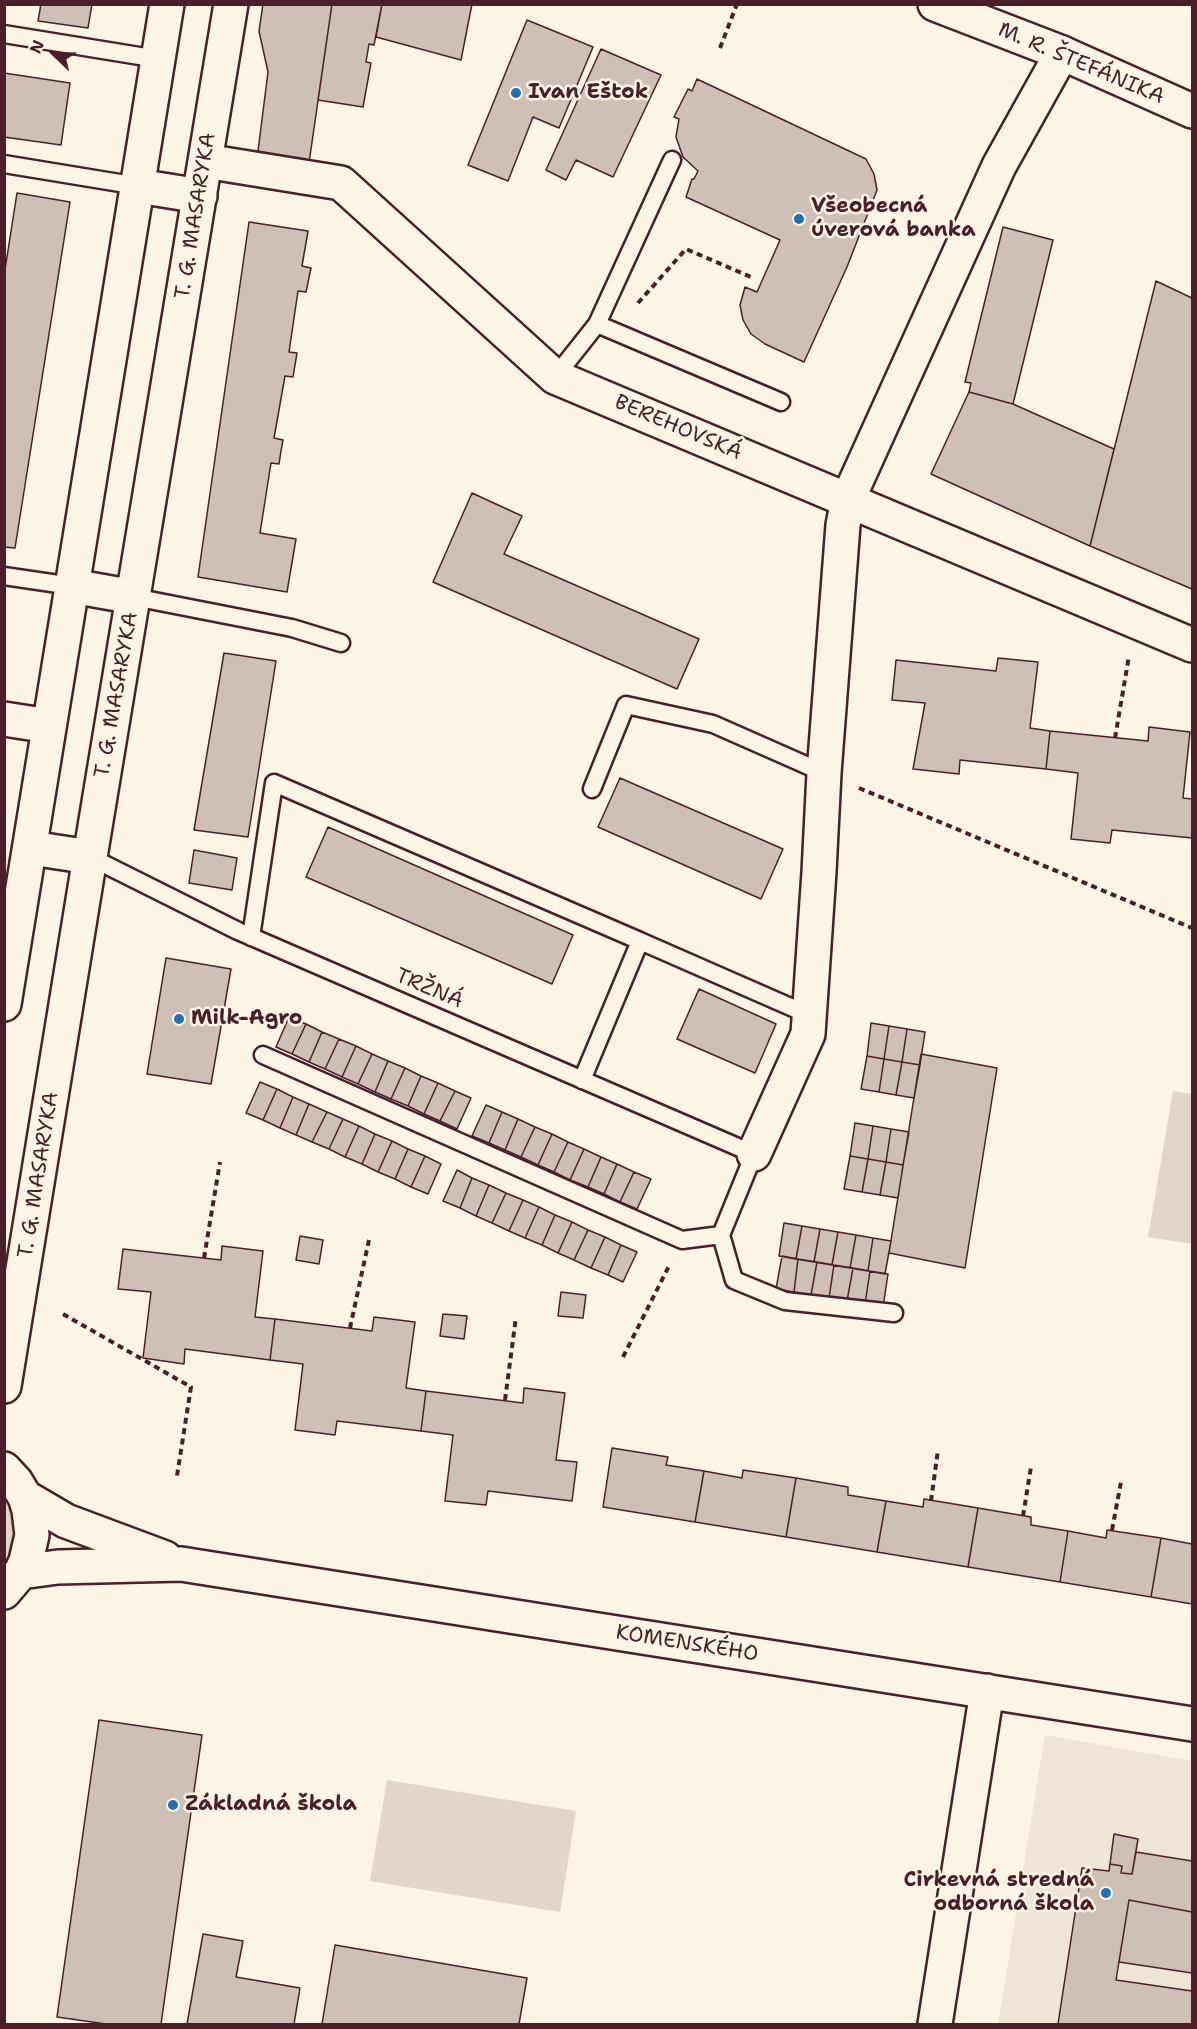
<!DOCTYPE html>
<html>
<head>
<meta charset="utf-8">
<style>
	body { margin:0 }
	#map { position:relative; width:1197px; height:2029px; overflow:hidden; background:#fcf5e5; font-family:"Shantell Sans",sans-serif }
	canvas { display:block }
	.frame { position:absolute; inset:0; border:6px solid #4a1f2b; pointer-events:none }
	.north { position:absolute; left:24px; top:24px; width:60px; height:60px; -webkit-text-stroke:4px #fcf5e5; paint-order:stroke; rotate:293deg; font-size:16px; font-weight:700; line-height:24px; text-align:center; color:#4a1f2b }
	.north::after { content:''; display:block; margin:auto; width:21px; height:27px; background:#4a1f2b; clip-path:polygon(50% 0,100% 100%,50% 72%,0 100%) }
</style>
</head>
<body>
<div id="map">
<canvas width="1197" height="2029"></canvas>
<div class="frame"></div>
<div class="north">N</div>
</div>
<script>
const c = document.querySelector('canvas').getContext('2d');
c.lineJoin = 'round';
function paint(path, color) {
  c.fillStyle = color;
  c.fill(path, 'evenodd');
}
function poly(rows) {
  const path = new Path2D();
  for (const r of rows) {
    path.moveTo(r[0], r[1]);
    for (let i = 2; i < r.length; i += 2) path.lineTo(r[i], r[i + 1]);
  }
  return path;
}
function strokePath(path, color, width, dash) {
  c.strokeStyle = color;
  c.lineWidth = width;
  c.lineCap = dash ? 'butt' : 'round';
  c.setLineDash(dash || []);
  c.stroke(path);
}
function write(font, color, halo, rows, align = 'center') {
  c.font = font + ' "Shantell Sans",sans-serif';
  c.lineWidth = 5;
  c.setLineDash([]);
  c.textBaseline = 'middle';
  c.strokeStyle = halo;
  c.fillStyle = color;
  for (const [text, x, y, turn = 0] of rows) {
    c.save();
    c.translate(x, y);
    c.rotate((+turn || 0) * Math.PI / 180);
    c.textAlign = isNaN(turn) ? turn : align;
    if (halo) c.strokeText(text, 0, 0);
    c.fillText(text, 0, 0);
    c.restore();
  }
}
paint(poly([
	[1045,1735,1192,1761,1192,2024,998,2024]
]), '#eee5d7');
paint(poly([
	[1173,1091,1192,1094,1192,1244,1148,1237],
	[4,1492,15,1515,15,1537,8,1556,5,1561],
	[387,1780,576,1811,560,1912,370,1881]
]), '#e2d5ca');
const building = poly([
	[41,4,92,4,88,28,38,21,41,4],
	[263,4,332,4,309,163,258,151,268,72,259,31,263,4],
	[332,4,382,4,374,45,369,44,366,62,371,63,363,107,318,100,332,4],
	[382,4,472,4,461,60,376,37,382,4],
	[527,20,593,47,559,128,533,117,508,181,468,165,527,20],
	[601,49,661,75,613,177,576,160,566,180,546,170,601,49],
	[4,73,70,83,61,145,4,137,4,73],
	[697,79,866,159,874,174,877,190,847,267,804,362,765,344,751,334,743,320,740,305,745,287,757,292,780,240,686,197,692,179,694,179,698,171,683,157,676,137,679,119,674,117,688,89,692,91,697,79],
	[17,193,70,202,15,548,4,547,4,276,17,193],
	[249,222,308,231,302,266,311,268,306,292,298,291,289,352,297,353,293,377,285,376,274,438,283,440,281,451,279,464,271,463,260,533,296,539,287,592,198,577,249,222],
	[1003,227,1053,240,1013,404,969,392,971,383,965,382,1003,227],
	[1156,281,1192,298,1192,589,1090,546,1156,281],
	[969,392,1013,404,1114,449,1090,546,931,474,969,392],
	[472,493,522,516,504,554,699,639,677,689,433,582,472,493],
	[224,653,276,661,248,837,194,830,224,653],
	[998,658,1038,662,1030,728,1050,731,1046,769,960,760,959,774,913,769,925,703,892,700,896,660,996,671,998,658],
	[1149,727,1190,732,1183,798,1192,799,1192,838,1112,830,1110,843,1071,839,1078,773,1046,769,1050,731,1148,741,1149,727],
	[620,778,783,849,761,899,598,827,620,778],
	[328,827,573,935,552,984,306,877,328,827],
	[194,850,237,858,232,890,189,883,194,850],
	[166,958,231,969,211,1084,147,1074,166,958],
	[699,989,776,1024,755,1073,677,1039,699,989],
	[289,1017,306,1024,292,1054,276,1047,289,1017],
	[871,1023,889,1026,884,1059,867,1056,871,1023],
	[306,1024,322,1032,309,1062,292,1054,306,1024],
	[889,1026,907,1029,902,1062,884,1059,889,1026],
	[907,1029,925,1032,920,1065,902,1062,907,1029],
	[322,1032,339,1039,325,1069,309,1062,322,1032],
	[339,1039,356,1046,342,1077,325,1069,339,1039],
	[356,1046,372,1054,358,1084,342,1077,356,1046],
	[372,1054,388,1061,375,1092,358,1084,372,1054],
	[921,1054,997,1068,965,1268,889,1253,921,1054],
	[867,1056,884,1059,879,1092,861,1089,867,1056],
	[884,1059,902,1062,896,1095,879,1092,884,1059],
	[388,1061,405,1068,391,1099,375,1092,388,1061],
	[902,1062,920,1065,914,1098,896,1095,902,1062],
	[405,1068,421,1076,408,1106,391,1099,405,1068],
	[421,1076,438,1083,424,1114,408,1106,421,1076],
	[260,1082,277,1089,263,1120,246,1113,260,1082],
	[438,1083,455,1091,440,1121,424,1114,438,1083],
	[277,1089,293,1097,280,1128,263,1120,277,1089],
	[455,1091,471,1098,457,1129,440,1121,455,1091],
	[293,1097,309,1104,296,1135,280,1128,293,1097],
	[309,1104,327,1112,312,1142,296,1135,309,1104],
	[486,1105,502,1112,489,1143,472,1136,486,1105],
	[327,1112,343,1119,329,1149,312,1142,327,1112],
	[502,1112,518,1119,505,1150,489,1143,502,1112],
	[343,1119,359,1126,345,1157,329,1149,343,1119],
	[518,1119,535,1127,521,1157,505,1150,518,1119],
	[855,1123,873,1126,868,1159,850,1156,855,1123],
	[359,1126,375,1134,362,1164,345,1157,359,1126],
	[873,1126,891,1129,886,1162,868,1159,873,1126],
	[535,1127,552,1134,538,1165,521,1157,535,1127],
	[891,1129,909,1132,903,1165,886,1162,891,1129],
	[375,1134,392,1141,378,1172,362,1164,375,1134],
	[552,1134,568,1142,554,1172,538,1165,552,1134],
	[392,1141,408,1149,395,1179,378,1172,392,1141],
	[568,1142,584,1149,570,1180,554,1172,568,1142],
	[408,1149,425,1156,411,1187,395,1179,408,1149],
	[584,1149,601,1157,588,1187,570,1180,584,1149],
	[425,1156,441,1164,428,1194,411,1187,425,1156],
	[850,1156,868,1159,862,1192,844,1189,850,1156],
	[601,1157,617,1164,604,1194,588,1187,601,1157],
	[868,1159,886,1162,880,1195,862,1192,868,1159],
	[886,1162,903,1165,898,1198,880,1195,886,1162],
	[617,1164,634,1172,620,1202,604,1194,617,1164],
	[457,1170,472,1178,460,1208,443,1201,457,1170],
	[634,1172,651,1179,637,1209,620,1202,634,1172],
	[472,1178,489,1185,476,1216,460,1208,472,1178],
	[489,1185,506,1193,492,1223,476,1216,489,1185],
	[506,1193,523,1200,509,1231,492,1223,506,1193],
	[523,1200,539,1207,525,1238,509,1231,523,1200],
	[539,1207,555,1215,542,1245,525,1238,539,1207],
	[555,1215,572,1222,558,1253,542,1245,555,1215],
	[572,1222,588,1230,574,1260,558,1253,572,1222],
	[784,1223,802,1226,796,1259,779,1256,784,1223],
	[802,1226,820,1229,814,1262,796,1259,802,1226],
	[820,1229,838,1232,832,1265,814,1262,820,1229],
	[588,1230,605,1237,591,1268,574,1260,588,1230],
	[838,1232,856,1235,850,1268,832,1265,838,1232],
	[856,1235,873,1238,868,1271,850,1268,856,1235],
	[300,1236,323,1240,319,1264,296,1260,300,1236],
	[605,1237,621,1245,608,1275,591,1268,605,1237],
	[873,1238,891,1241,885,1274,868,1271,873,1238],
	[621,1245,637,1252,623,1282,608,1275,621,1245],
	[222,1246,263,1251,255,1317,275,1319,270,1360,185,1349,184,1364,143,1358,151,1292,118,1289,123,1249,221,1260,222,1246],
	[782,1256,798,1259,794,1292,776,1289,782,1256],
	[798,1259,817,1262,811,1295,794,1292,798,1259],
	[817,1262,834,1265,829,1298,811,1295,817,1262],
	[834,1265,853,1268,847,1301,829,1298,834,1265],
	[853,1268,870,1271,865,1304,847,1301,853,1268],
	[870,1271,888,1274,883,1307,865,1304,870,1271],
	[561,1292,586,1295,583,1318,558,1316,561,1292],
	[443,1314,467,1316,464,1339,440,1336,443,1314],
	[374,1317,415,1322,406,1388,426,1391,421,1431,337,1421,335,1435,295,1430,303,1364,270,1360,275,1319,372,1331,374,1317],
	[524,1388,565,1393,556,1460,577,1462,572,1501,488,1491,486,1505,445,1501,453,1435,421,1431,426,1391,523,1403,524,1388],
	[612,1448,668,1457,666,1465,704,1471,695,1522,603,1507,612,1448],
	[743,1470,796,1478,786,1537,695,1522,704,1471,742,1478,743,1470],
	[796,1478,848,1487,848,1495,886,1501,877,1552,786,1537,796,1478],
	[924,1499,978,1508,968,1567,877,1552,886,1501,923,1507,924,1499],
	[978,1508,1031,1517,1031,1525,1068,1531,1060,1582,968,1567,978,1508],
	[1107,1530,1161,1538,1151,1597,1060,1582,1068,1531,1106,1538,1107,1530],
	[1161,1538,1192,1544,1192,1604,1151,1597,1161,1538],
	[99,1720,202,1735,161,2024,106,2024,57,2017,99,1720],
	[1114,1834,1138,1839,1132,1874,1121,1873,1122,1866,1110,1864,1114,1834],
	[1136,1852,1192,1861,1192,1912,1129,1900,1116,1980,1192,1991,1192,2024,1058,2024,1082,1868,1109,1871,1110,1864,1122,1866,1121,1873,1132,1874,1136,1852],
	[1129,1900,1192,1912,1192,1973,1119,1962,1129,1900],
	[203,1934,243,1941,236,1977,300,1988,294,2024,187,2024,203,1934],
	[335,1945,527,1978,519,2024,322,2024,335,1945]
]);
paint(building, '#cfc0b7');
strokePath(building, '#4a1f2b', 1.5);
const lane = poly([
	[4,34,158,59],
	[4,164,138,186],
	[597,324,781,402],
	[555,377,597,324,672,160],
	[4,576,72,586],
	[134,597,292,628,341,643],
	[592,789,626,705,713,724,824,773],
	[90,857,238,931,754,1154,721,1235,682,1240,263,1055],
	[251,937,274,783,640,941,582,1080],
	[640,941,809,1015],
	[721,1235,734,1280,785,1301,894,1313]
]);
const street = poly([
	[205,161,341,183,555,377,1192,645],
	[138,186,200,196],
	[72,586,134,597],
	[4,719,49,726],
	[31,848,90,857],
	[4,1004,167,4],
	[754,1154,808,1034,819,872,824,773,843,525,848,499,999,166,1062,53],
	[4,1386,90,857,231,4],
	[4,1469,16,1482,25,1497,29,1510,32,1535,26,1561,21,1572,4,1592],
	[25,1497,66,1521,165,1558],
	[21,1572,58,1567,181,1564,1192,1724],
	[935,2024,987,1691]
]);
const secondary = poly([
	[935,4,1062,53,1192,111]
]);
strokePath(lane, '#4a1f2b', 21);
strokePath(street, '#4a1f2b', 38);
strokePath(secondary, '#4a1f2b', 38);
strokePath(poly([
	[720,48,737,4],
	[638,303,686,249,751,277],
	[1115,738,1129,656],
	[859,788,1192,928],
	[204,1258,220,1162],
	[63,1314,191,1387,177,1476],
	[350,1328,369,1240],
	[623,1357,670,1264],
	[505,1400,516,1317],
	[931,1501,938,1450],
	[1023,1516,1031,1467],
	[1112,1530,1121,1482]
]), '#4a1f2b', 4, [6, 4.5]);
strokePath(lane, '#fcf5e5', 16);
strokePath(street, '#fcf5e5', 33);
strokePath(secondary, '#fcf5e5', 33);
for (const [x, y, r, color] of [
	[516,93,6,"#1f6fb2"],
	[799,219,6,"#1f6fb2"],
	[179,1019,6,"#1f6fb2"],
	[173,1805,6,"#1f6fb2"],
	[1106,1893,6,"#1f6fb2"]
]) {
  const dot = new Path2D();
  dot.arc(x, y, r, 0, 2 * Math.PI);
  c.fillStyle = color;
  c.fill(dot);
  strokePath(dot, '#fcf5e5', 2);
}
write('21px', '#4a1f2b', '#fcf5e5', [
	["M. R. ŠTEFÁNIKA",1081,64,23],
	["T. G. MASARYKA",196,216,-81],
	["BEREHOVSKÁ",678,428,23],
	["T. G. MASARYKA",117,695,-80],
	["TRŽNÁ",429,989,23],
	["T. G. MASARYKA",39,1175,-81],
	["KOMENSKÉHO",687,1644,9]
]);
write('bold 21px', '#4a1f2b', '#fcf5e5', [
	["Ivan Eštok",528,93],
	["Všeobecná",811,207],
	["úverová banka",811,231],
	["Milk-Agro",191,1019],
	["Základná škola",185,1805],
	["Cirkevná stredná",1094,1881,"right"],
	["odborná škola",1094,1905,"right"]
], 'left');
</script>
</body>
</html>
